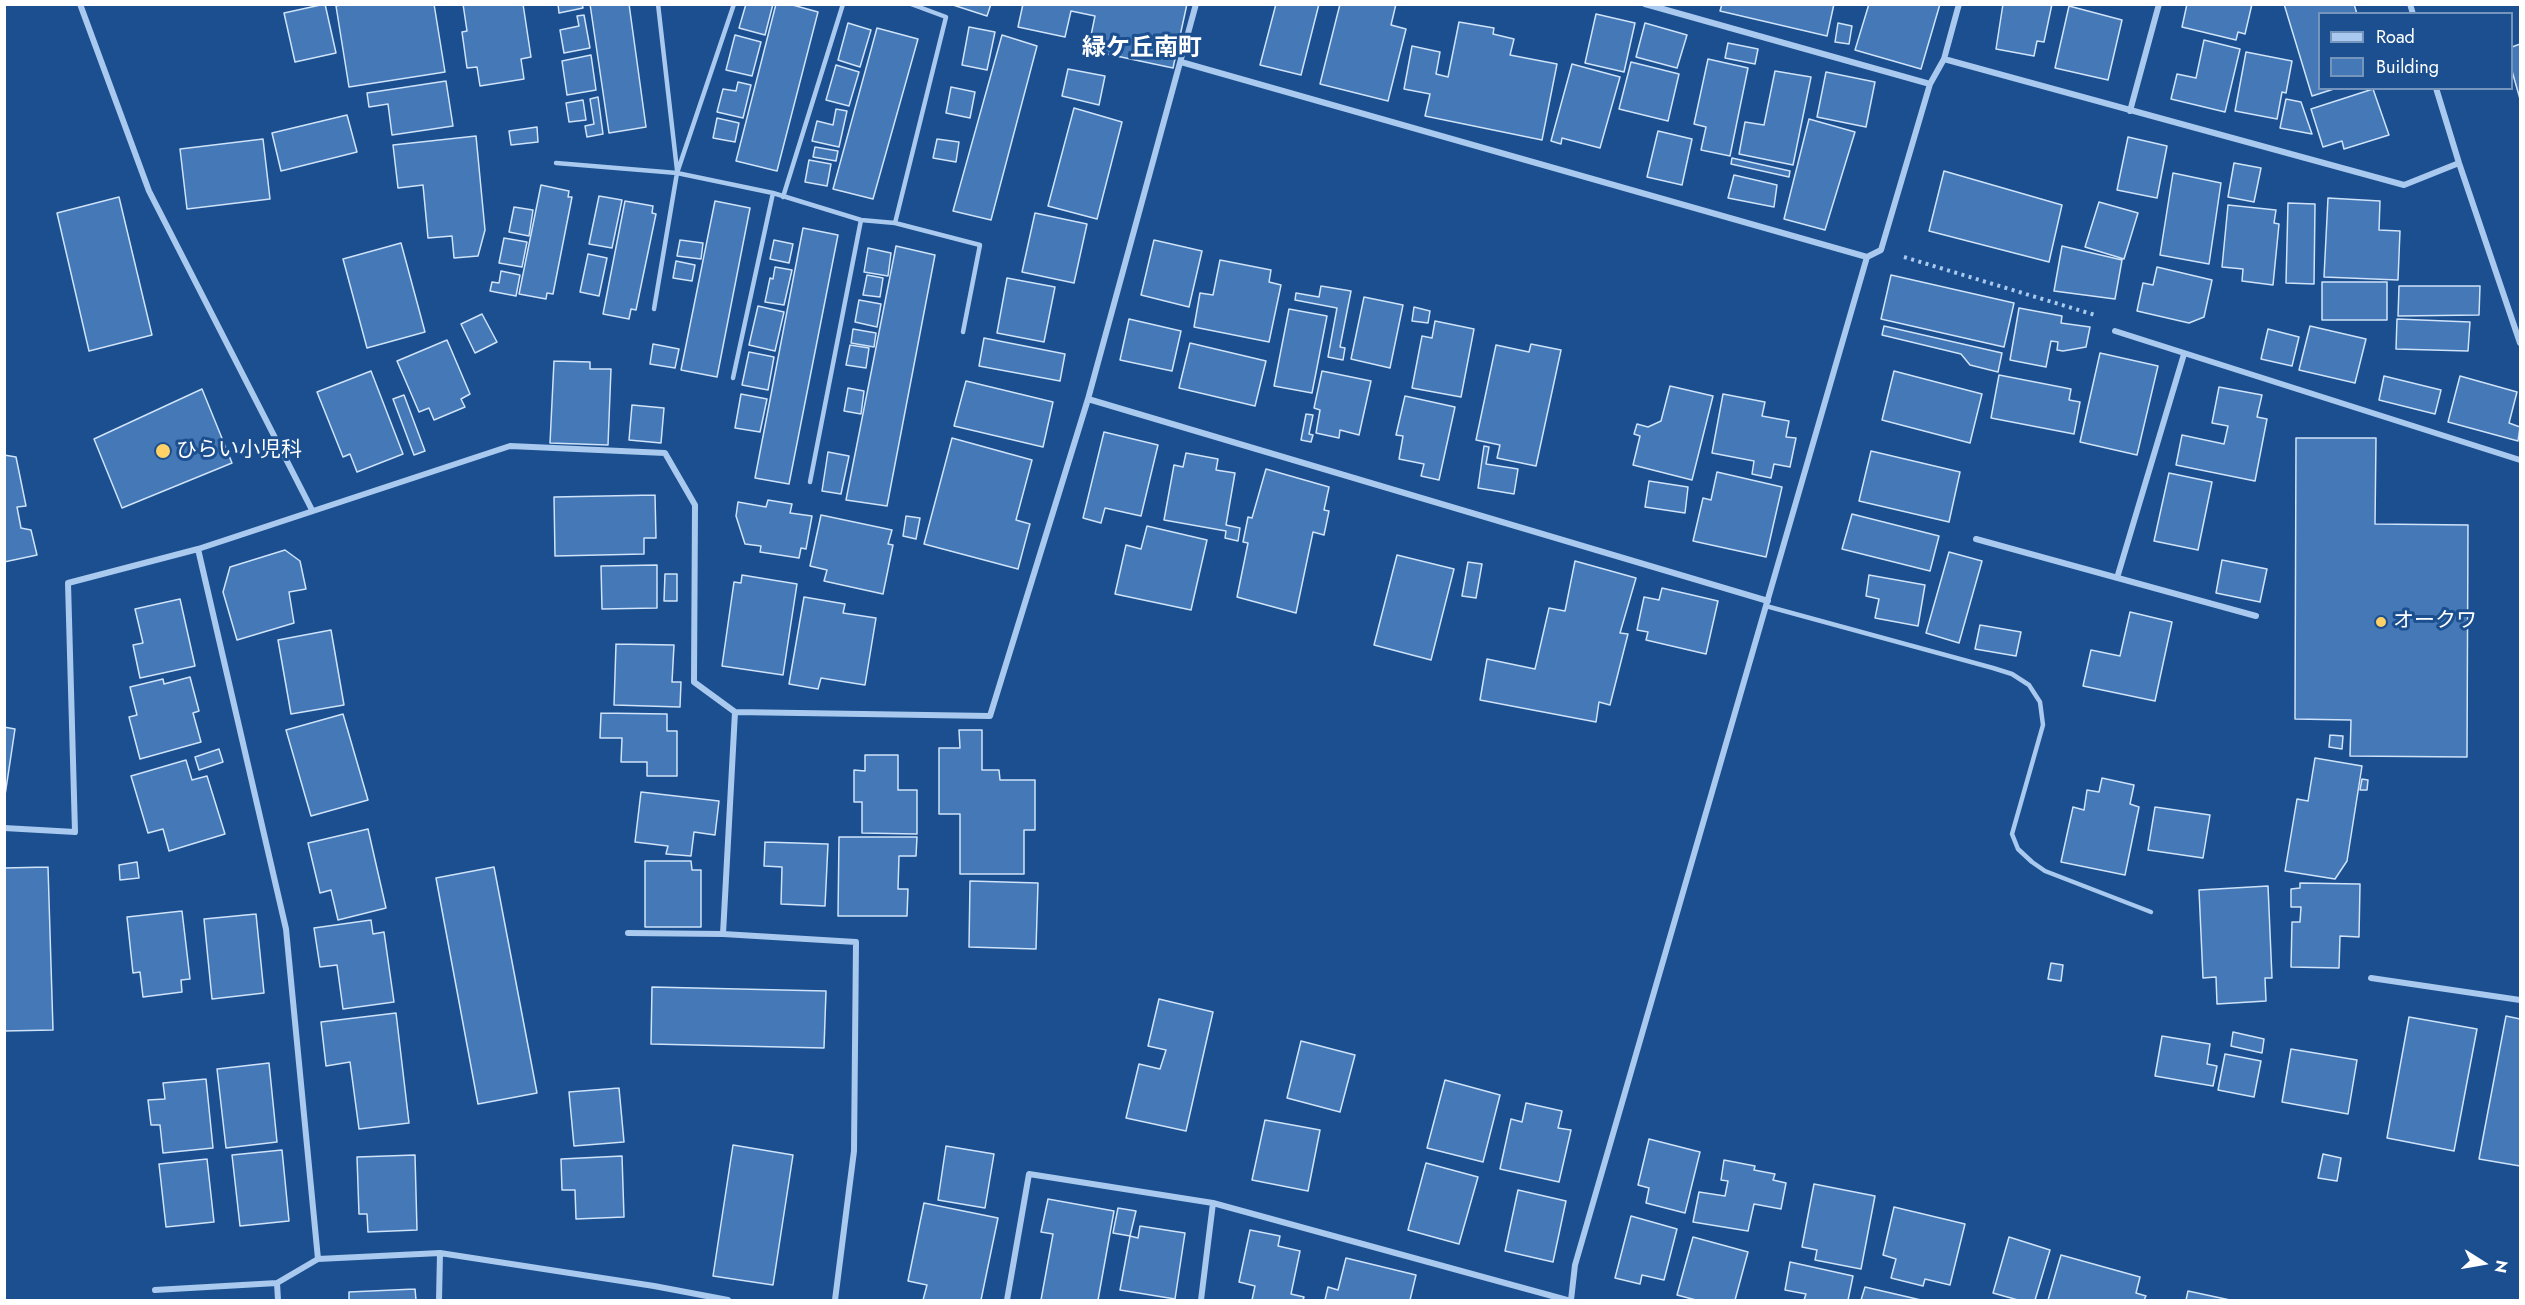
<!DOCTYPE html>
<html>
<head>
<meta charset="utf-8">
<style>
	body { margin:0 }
	#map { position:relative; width:2525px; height:1305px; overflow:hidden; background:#1b4f8f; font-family:Jost,sans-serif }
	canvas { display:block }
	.frame { position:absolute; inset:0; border:6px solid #fff; pointer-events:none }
	.legend { position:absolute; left:2318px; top:12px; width:195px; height:78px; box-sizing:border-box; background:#1b4f8f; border:2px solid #7695bc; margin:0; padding:8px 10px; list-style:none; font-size:18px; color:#fff }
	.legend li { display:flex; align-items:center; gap:12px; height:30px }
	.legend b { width:30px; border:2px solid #7695bc }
	.north { position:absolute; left:2453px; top:1233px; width:60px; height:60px; -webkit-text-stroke:4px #1b4f8f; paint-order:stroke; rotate:101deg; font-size:16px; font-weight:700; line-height:24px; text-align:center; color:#fff }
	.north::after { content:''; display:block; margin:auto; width:21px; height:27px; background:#fff; clip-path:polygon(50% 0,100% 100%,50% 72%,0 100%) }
</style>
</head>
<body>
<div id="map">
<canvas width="2525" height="1305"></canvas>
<div class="frame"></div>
<ul class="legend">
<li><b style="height:8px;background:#a9c9ee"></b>Road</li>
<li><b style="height:16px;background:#4478b7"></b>Building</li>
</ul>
<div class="north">N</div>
</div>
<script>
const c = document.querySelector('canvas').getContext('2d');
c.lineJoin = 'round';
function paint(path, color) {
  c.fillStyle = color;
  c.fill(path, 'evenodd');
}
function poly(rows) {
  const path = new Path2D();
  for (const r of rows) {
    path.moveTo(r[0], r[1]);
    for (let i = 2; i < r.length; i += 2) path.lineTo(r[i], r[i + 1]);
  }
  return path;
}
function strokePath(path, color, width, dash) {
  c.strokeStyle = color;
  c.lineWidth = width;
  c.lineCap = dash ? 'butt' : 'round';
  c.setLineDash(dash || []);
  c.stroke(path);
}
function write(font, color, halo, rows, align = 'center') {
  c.font = font + ' Jost,"Noto Sans JP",sans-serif';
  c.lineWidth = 6;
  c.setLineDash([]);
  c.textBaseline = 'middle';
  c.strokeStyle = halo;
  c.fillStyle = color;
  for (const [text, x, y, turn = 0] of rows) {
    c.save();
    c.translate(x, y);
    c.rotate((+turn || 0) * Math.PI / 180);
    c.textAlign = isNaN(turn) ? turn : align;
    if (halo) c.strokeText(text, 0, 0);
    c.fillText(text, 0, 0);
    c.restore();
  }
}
const building = poly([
	[325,4,336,53,295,62,284,13,325,4],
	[346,4,434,4,445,72,349,87,336,6,346,4],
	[463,4,523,4,531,57,521,59,524,79,480,86,477,67,467,68,462,32,467,31,463,4],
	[558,4,582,4,583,8,559,13,558,4],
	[590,4,629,4,646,127,609,133,590,4],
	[746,4,773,4,765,35,739,28,746,4],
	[776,4,789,4,818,12,777,171,736,161,776,4],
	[950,4,991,4,987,16,950,4],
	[1023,4,1187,4,1173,68,1088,50,1095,16,1071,11,1065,37,1018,27,1023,4],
	[1276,4,1319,4,1301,75,1260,65,1276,4],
	[1340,4,1396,4,1391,25,1406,29,1388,101,1320,84,1340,4],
	[1722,4,1834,4,1827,36,1720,11,1722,4],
	[1869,4,1940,4,1921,69,1855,50,1869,4],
	[2003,4,2052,4,2044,42,2037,41,2034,56,1996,49,2003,4],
	[2187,4,2252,4,2245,34,2238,32,2236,40,2182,27,2187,4],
	[2284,4,2354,4,2357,14,2320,14,2320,88,2337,88,2312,96,2284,4],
	[2069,6,2122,20,2108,80,2055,68,2069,6],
	[1596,14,1635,23,1624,72,1585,63,1596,14],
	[584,15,590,48,564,53,560,30,579,26,577,16,584,15],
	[1459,22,1494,28,1493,34,1514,39,1510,55,1557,64,1542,140,1425,116,1430,94,1404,89,1412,46,1440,52,1436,74,1448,77,1459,22],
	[848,23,871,30,860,67,838,60,848,23],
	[1645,23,1687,35,1677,68,1636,57,1645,23],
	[1838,23,1852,26,1849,44,1835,42,1838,23],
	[969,27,995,32,987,70,962,65,969,27],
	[877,28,918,39,873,199,833,189,877,28],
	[735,35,761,42,752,76,726,70,735,35],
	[1002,35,1037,46,991,220,953,211,1002,35],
	[2204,40,2240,49,2225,112,2171,99,2177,74,2196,78,2204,40],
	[1728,43,1758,49,1755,64,1725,58,1728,43],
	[2520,44,2520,99,2512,71,2512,47,2520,44],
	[2246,52,2292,61,2286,93,2282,92,2277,119,2235,111,2246,52],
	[591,55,596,90,567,95,562,61,591,55],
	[1708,59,1748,68,1730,156,1701,150,1706,127,1694,124,1708,59],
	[1631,62,1679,74,1668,121,1619,109,1631,62],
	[1572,64,1620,77,1600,148,1562,138,1561,144,1551,141,1572,64],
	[836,65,859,72,849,106,826,100,836,65],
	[1068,69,1105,76,1099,105,1062,96,1068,69],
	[1775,71,1811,77,1793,165,1739,154,1745,122,1764,125,1775,71],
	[1826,72,1875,82,1866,127,1817,117,1826,72],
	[446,81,453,126,392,135,388,104,369,107,367,93,446,81],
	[738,82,751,85,743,118,717,112,723,89,736,91,738,82],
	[951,87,975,92,970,118,946,113,951,87],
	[2373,89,2389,135,2344,149,2342,141,2323,147,2311,109,2373,89],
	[598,97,603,134,587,137,585,126,594,124,590,99,598,97],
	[2286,99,2301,102,2312,134,2280,128,2286,99],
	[583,100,586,120,569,122,566,103,583,100],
	[1074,108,1122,122,1097,219,1048,206,1074,108],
	[836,109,847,111,839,147,812,141,817,121,833,125,836,109],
	[347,115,357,152,281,171,272,133,347,115],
	[717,118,739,123,735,142,713,138,717,118],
	[1809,119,1855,132,1825,230,1784,219,1809,119],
	[537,127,538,142,511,145,509,131,537,127],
	[1658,131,1692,139,1682,185,1647,177,1658,131],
	[476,136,485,230,478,256,454,258,452,236,428,238,423,185,398,188,393,145,476,136],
	[2128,137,2167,146,2157,198,2117,190,2128,137],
	[263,139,270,199,187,209,180,149,263,139],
	[937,139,959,142,956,162,933,158,937,139],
	[815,147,838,151,836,161,813,157,815,147],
	[1732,158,1790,171,1789,177,1731,164,1732,158],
	[809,160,831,164,827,186,805,182,809,160],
	[2234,163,2261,168,2254,202,2228,197,2234,163],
	[1944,171,2062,205,2049,262,1929,231,1944,171],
	[2173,173,2221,183,2209,264,2160,255,2173,173],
	[1734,175,1777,185,1774,207,1728,198,1734,175],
	[541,185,569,191,568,197,572,197,553,294,547,293,546,299,519,294,541,185],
	[599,196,622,200,612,248,589,244,599,196],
	[119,197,152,335,89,351,57,213,119,197],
	[2328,198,2380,201,2379,230,2400,231,2398,280,2324,277,2328,198],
	[625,201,653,206,652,213,656,214,636,310,631,309,629,319,603,314,625,201],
	[715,201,750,208,717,377,681,370,715,201],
	[2099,202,2138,213,2124,259,2085,247,2099,202],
	[2288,203,2315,204,2314,284,2286,283,2288,203],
	[2228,205,2276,210,2274,223,2279,224,2273,285,2242,281,2243,269,2222,267,2228,205],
	[514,207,533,210,529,236,509,232,514,207],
	[1035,213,1087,224,1074,283,1022,272,1035,213],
	[803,228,838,235,789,484,755,478,803,228],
	[504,238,527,242,522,267,499,263,504,238],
	[680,240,703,243,701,259,677,256,680,240],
	[774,240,793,244,789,263,770,259,774,240],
	[1154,240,1202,251,1189,307,1141,295,1154,240],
	[401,243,425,332,367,348,343,259,401,243],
	[896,246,935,255,887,506,846,500,896,246],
	[2062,246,2122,260,2115,299,2054,291,2062,246],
	[868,248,891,253,888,276,864,272,868,248],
	[588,254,607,258,599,296,580,292,588,254],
	[1220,260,1271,270,1269,282,1281,285,1269,342,1194,327,1200,293,1213,295,1220,260],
	[676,261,695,265,692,281,673,278,676,261],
	[775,267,792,270,784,305,765,302,770,278,773,279,775,267],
	[2157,267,2212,280,2204,317,2189,323,2137,311,2143,283,2153,285,2157,267],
	[501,271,520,275,516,296,490,291,492,282,499,283,501,271],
	[867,275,883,278,880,297,863,295,867,275],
	[1891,275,2014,303,2004,347,1881,319,1891,275],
	[1007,278,1055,287,1044,342,997,333,1007,278],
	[2322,282,2387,282,2387,320,2322,320,2322,282],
	[1321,286,1351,291,1340,347,1345,348,1343,360,1328,357,1337,308,1295,300,1296,293,1319,297,1321,286],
	[2399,286,2480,286,2479,315,2398,316,2399,286],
	[1364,297,1403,305,1390,368,1351,359,1364,297],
	[859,300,881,304,877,327,855,322,859,300],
	[758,306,784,312,775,351,749,345,758,306],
	[1414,307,1430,311,1428,323,1412,321,1414,307],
	[2019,308,2062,316,2061,323,2090,327,2086,347,2063,351,2057,350,2058,342,2051,341,2046,367,2010,360,2019,308],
	[1289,309,1327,316,1312,393,1274,386,1289,309],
	[482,314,497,342,475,353,461,324,482,314],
	[1129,319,1181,331,1172,371,1120,360,1129,319],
	[2397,319,2470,322,2468,351,2396,349,2397,319],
	[1435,321,1474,329,1461,397,1412,388,1422,336,1432,338,1435,321],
	[1884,326,2002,353,1998,372,1970,365,1961,354,1882,335,1884,326],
	[2310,326,2366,339,2355,383,2299,370,2310,326],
	[853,329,876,333,874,347,851,343,853,329],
	[2268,329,2299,337,2292,366,2261,359,2268,329],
	[984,338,1065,354,1060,381,979,366,984,338],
	[447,340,470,394,461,399,465,407,434,420,429,408,419,412,397,361,447,340],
	[1190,343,1266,361,1255,406,1179,388,1190,343],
	[653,344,679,349,675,368,650,364,653,344],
	[1531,344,1561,350,1536,466,1497,458,1500,445,1476,440,1496,345,1529,352,1531,344],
	[850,345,869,348,866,368,846,365,850,345],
	[749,352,774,357,768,390,742,385,749,352],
	[2100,353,2158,366,2137,455,2080,442,2100,353],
	[554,361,590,362,590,369,611,369,608,445,550,443,554,361],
	[371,371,403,454,357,472,350,454,343,457,317,392,371,371],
	[1322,371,1371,381,1359,435,1340,430,1339,438,1316,433,1320,410,1314,408,1322,371],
	[1894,371,1982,394,1970,443,1882,420,1894,371],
	[1999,375,2071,389,2069,400,2080,402,2074,434,1991,418,1999,375],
	[2384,376,2441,390,2435,414,2379,400,2384,376],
	[2460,376,2517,392,2509,423,2520,427,2518,441,2448,422,2460,376],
	[966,381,1053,402,1043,447,954,426,966,381],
	[1670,386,1713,396,1692,480,1633,465,1640,436,1634,434,1637,424,1648,427,1661,421,1670,386],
	[2219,387,2262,395,2257,417,2267,419,2255,481,2176,465,2182,435,2224,444,2228,426,2212,423,2219,387],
	[848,388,864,391,861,414,844,411,848,388],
	[202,389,232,463,122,508,94,439,202,389],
	[741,394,767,399,760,432,735,428,741,394],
	[1723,394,1765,402,1762,416,1789,421,1786,437,1796,438,1790,467,1774,464,1771,478,1752,474,1754,461,1712,453,1723,394],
	[404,395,425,451,414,455,393,399,404,395],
	[1405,396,1455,407,1439,480,1421,476,1424,464,1399,459,1403,436,1396,435,1405,396],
	[632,405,664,408,661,443,629,440,632,405],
	[1306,414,1313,415,1309,434,1313,435,1311,442,1301,440,1306,414],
	[1104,432,1158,445,1141,516,1105,508,1101,523,1083,518,1104,432],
	[952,438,1032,460,1016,520,1030,524,1018,569,924,544,952,438],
	[2296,438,2376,438,2375,524,2468,525,2467,757,2350,756,2351,720,2295,719,2296,438],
	[1484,446,1489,447,1486,464,1518,469,1514,494,1478,488,1484,446],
	[1871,451,1960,472,1949,522,1859,501,1871,451],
	[828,452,849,456,841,494,822,491,828,452],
	[1186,453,1218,459,1216,470,1235,473,1226,525,1240,528,1238,541,1225,538,1226,531,1164,520,1174,465,1183,467,1186,453],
	[4,455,16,457,26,506,17,507,21,528,31,530,37,555,4,562,4,455],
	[1266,469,1329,487,1324,510,1329,511,1324,535,1313,532,1296,613,1237,597,1248,543,1243,542,1248,517,1252,518,1266,469],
	[1717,472,1782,487,1766,557,1693,541,1703,498,1711,500,1717,472],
	[2169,473,2212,482,2198,550,2154,541,2169,473],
	[1649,481,1688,487,1685,513,1645,507,1649,481],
	[655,495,656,538,644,538,644,554,555,556,554,497,655,495],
	[768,500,792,504,790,513,812,516,806,549,801,548,799,558,760,552,761,546,745,544,736,516,738,502,766,507,768,500],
	[1852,514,1939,536,1930,571,1842,549,1852,514],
	[821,515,892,530,888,544,893,545,883,594,824,581,827,570,810,566,821,515],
	[906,516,920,518,916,539,903,536,906,516],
	[1147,526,1207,540,1191,610,1115,594,1126,545,1141,549,1147,526],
	[285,550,300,561,306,589,289,592,294,623,237,640,223,592,230,567,285,550],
	[1949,552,1982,561,1959,643,1926,633,1949,552],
	[1397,555,1454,569,1431,660,1374,645,1397,555],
	[2222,560,2267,569,2260,602,2216,593,2222,560],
	[1575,561,1636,578,1620,633,1628,634,1610,705,1599,702,1596,722,1480,700,1487,659,1535,669,1549,608,1565,611,1575,561],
	[1468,562,1482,564,1476,598,1462,596,1468,562],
	[657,565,657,608,602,609,601,566,657,565],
	[665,574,677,574,677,601,664,601,665,574],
	[742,575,797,584,783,675,722,666,734,582,741,583,742,575],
	[1869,575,1925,585,1918,626,1875,618,1879,599,1866,596,1869,575],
	[1662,588,1718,601,1706,654,1646,640,1648,632,1637,630,1644,597,1659,600,1662,588],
	[804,597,845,604,843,613,876,618,865,685,821,678,818,689,789,684,804,597],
	[180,599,195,666,140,678,133,645,143,643,135,609,180,599],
	[2130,612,2172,622,2155,701,2083,686,2091,650,2120,656,2130,612],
	[1980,625,2021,632,2016,656,1975,649,1980,625],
	[331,630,344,705,291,714,278,640,331,630],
	[616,644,674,645,672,682,681,682,680,707,614,705,616,644],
	[190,677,199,711,193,713,201,742,140,759,129,717,137,715,130,687,163,679,164,684,190,677],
	[601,713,667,714,667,731,677,731,677,776,647,776,647,762,621,762,622,738,600,738,601,713],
	[343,714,368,800,311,816,286,730,343,714],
	[4,727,15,729,4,802,4,727],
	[959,730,982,730,982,770,999,770,1000,780,1035,780,1035,830,1024,830,1024,874,960,874,960,814,939,814,939,748,960,748,959,730],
	[2330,735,2343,736,2342,749,2329,747,2330,735],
	[219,749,223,762,199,770,195,757,219,749],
	[865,755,898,755,898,790,917,790,917,834,862,833,862,802,854,802,854,770,865,771,865,755],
	[2315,758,2362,766,2347,861,2335,879,2285,871,2297,799,2308,801,2315,758],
	[186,760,192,780,207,776,225,834,169,851,163,829,148,833,131,776,186,760],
	[2102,778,2134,785,2130,804,2139,807,2125,875,2061,862,2073,807,2084,810,2087,790,2099,792,2102,778],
	[2362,779,2368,780,2367,790,2360,790,2362,779],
	[641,792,719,801,715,835,694,832,691,856,666,854,668,846,635,842,641,792],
	[2155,807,2210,815,2203,858,2148,850,2155,807],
	[368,829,386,908,338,920,331,890,320,893,308,843,368,829],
	[839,837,917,837,916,856,899,856,898,889,908,889,907,916,838,916,839,837],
	[765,842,828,844,825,906,781,904,782,867,764,866,765,842],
	[645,861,691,861,692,870,701,870,701,927,645,927,645,861],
	[137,862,139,878,120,880,119,865,137,862],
	[48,867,53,1030,4,1031,4,868,48,867],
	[494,867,537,1093,478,1104,436,878,494,867],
	[970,881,1038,883,1036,949,969,947,970,881],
	[2300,883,2360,884,2359,937,2340,936,2339,968,2291,967,2292,922,2300,922,2301,907,2291,907,2291,889,2300,888,2300,883],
	[2268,886,2272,978,2265,978,2266,1001,2217,1004,2216,977,2203,978,2199,890,2268,886],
	[182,911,190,979,181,980,182,992,143,997,140,972,133,973,127,917,182,911],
	[256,914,264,993,212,999,204,919,256,914],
	[371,920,373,934,384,932,394,1002,343,1009,337,965,320,967,314,928,371,920],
	[2051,963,2063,965,2061,981,2048,979,2051,963],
	[652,987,826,991,824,1048,651,1044,652,987],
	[1159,999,1213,1012,1186,1131,1126,1118,1139,1064,1160,1069,1166,1050,1148,1046,1159,999],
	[396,1013,409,1123,359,1129,350,1062,326,1066,321,1022,396,1013],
	[2506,1016,2520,1019,2520,1166,2479,1159,2506,1016],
	[2409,1017,2477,1029,2454,1151,2387,1138,2409,1017],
	[2233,1032,2264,1039,2262,1053,2231,1046,2233,1032],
	[2162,1036,2210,1044,2207,1064,2217,1066,2213,1086,2155,1076,2162,1036],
	[1301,1041,1355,1055,1340,1112,1287,1098,1301,1041],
	[2291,1049,2357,1060,2348,1114,2282,1102,2291,1049],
	[2225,1054,2261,1061,2254,1097,2218,1090,2225,1054],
	[269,1063,277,1142,226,1148,217,1069,269,1063],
	[206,1079,213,1148,163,1153,160,1125,151,1125,148,1100,165,1099,163,1083,206,1079],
	[1445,1080,1500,1095,1483,1162,1427,1148,1445,1080],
	[619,1088,624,1142,574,1146,569,1092,619,1088],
	[1526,1103,1562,1111,1558,1128,1571,1130,1559,1182,1500,1169,1511,1119,1522,1122,1526,1103],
	[1265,1120,1320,1130,1308,1191,1252,1180,1265,1120],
	[1649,1139,1700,1152,1685,1213,1646,1203,1649,1188,1638,1185,1649,1139],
	[733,1145,793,1155,773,1285,713,1276,733,1145],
	[946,1146,994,1154,985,1208,938,1200,946,1146],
	[282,1150,289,1221,240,1226,232,1155,282,1150],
	[2323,1154,2341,1158,2337,1181,2318,1178,2323,1154],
	[415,1155,417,1230,368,1232,367,1214,359,1214,357,1157,415,1155],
	[622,1156,624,1217,576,1219,575,1190,562,1190,561,1159,622,1156],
	[207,1159,214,1222,166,1227,159,1164,207,1159],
	[1724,1160,1755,1166,1754,1170,1775,1174,1773,1180,1786,1183,1781,1209,1754,1204,1748,1231,1693,1222,1699,1192,1725,1196,1728,1181,1721,1180,1724,1160],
	[1426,1163,1478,1177,1459,1244,1408,1230,1426,1163],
	[1814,1184,1875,1196,1861,1269,1815,1260,1817,1250,1802,1247,1814,1184],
	[1518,1190,1566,1201,1553,1262,1505,1251,1518,1190],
	[1048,1199,1114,1211,1098,1300,1041,1300,1053,1234,1041,1232,1048,1199],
	[924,1203,998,1218,981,1300,923,1300,927,1285,908,1281,924,1203],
	[1894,1207,1965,1224,1950,1285,1925,1279,1923,1286,1891,1278,1896,1259,1883,1255,1894,1207],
	[1118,1208,1136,1211,1130,1236,1113,1233,1118,1208],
	[1631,1216,1677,1229,1664,1280,1642,1275,1640,1284,1615,1278,1631,1216],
	[1140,1226,1185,1233,1175,1299,1120,1290,1130,1236,1138,1238,1140,1226],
	[1250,1230,1280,1236,1278,1246,1300,1251,1291,1294,1304,1297,1303,1300,1252,1300,1255,1286,1239,1282,1250,1230],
	[1693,1237,1748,1252,1735,1300,1696,1300,1677,1295,1693,1237],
	[2009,1237,2050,1250,2035,1300,2018,1300,1993,1293,2009,1237],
	[2061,1255,2140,1277,2136,1293,2146,1296,2144,1300,2048,1300,2061,1255],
	[1346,1258,1416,1275,1410,1300,1325,1300,1328,1287,1338,1290,1346,1258],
	[1790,1262,1853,1276,1848,1300,1804,1300,1806,1294,1785,1290,1790,1262],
	[1865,1287,1921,1300,1861,1300,1865,1287],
	[415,1289,416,1300,349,1300,349,1292,415,1289],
	[2188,1291,2230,1300,2186,1300,2188,1291]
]);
paint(building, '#4478b7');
strokePath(building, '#cfe3fa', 1.5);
strokePath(poly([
	[1904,257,2095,315]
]), '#a9c9ee', 4, [3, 4.5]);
strokePath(poly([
	[658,4,677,170],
	[911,4,946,17,895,223,980,245,963,332],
	[556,163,677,173,773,193,861,220,895,223],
	[783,197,843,4],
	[654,309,677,173,734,4],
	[733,378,773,193],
	[810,482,861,220],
	[1766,606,1993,668,2012,674,2029,685,2040,702,2043,725,2012,834,2018,849,2032,862,2045,871,2151,912]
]), '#a9c9ee', 4.5);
strokePath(poly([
	[80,4,149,191,312,510],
	[1645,4,1930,84],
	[2410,4,2413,14],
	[1944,59,2404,185,2459,163],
	[1181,62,1867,257],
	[2436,88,2459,163,2520,343],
	[2130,111,2159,4],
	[2115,331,2520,460],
	[1088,399,1768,601],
	[1976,539,2256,616],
	[2117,578,2184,354],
	[4,828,75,832,68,583,198,549],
	[628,933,723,934,856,942,854,1151,835,1300],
	[723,934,735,712,990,716,1088,399,1196,4],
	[2371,978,2520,1000],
	[277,1283,278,1300],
	[155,1290,277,1283,318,1259],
	[439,1300,440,1253],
	[728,1300,654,1286,440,1253,318,1259,286,929,198,549,510,446,665,453,695,505,694,682,735,712],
	[1007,1300,1029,1174,1213,1203,1567,1300],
	[1201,1300,1213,1203],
	[1571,1300,1575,1265,1867,257,1881,250,1930,84,1944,59,1959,4]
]), '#a9c9ee', 6);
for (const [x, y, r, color] of [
	[163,451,8,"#ffd166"],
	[2381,622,6,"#ffd166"]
]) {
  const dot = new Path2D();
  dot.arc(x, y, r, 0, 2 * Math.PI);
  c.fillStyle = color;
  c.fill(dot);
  strokePath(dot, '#1b4f8f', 2);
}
write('21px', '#fff', '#1b4f8f', [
	["ひらい小児科",176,451],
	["オークワ",2393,622]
], 'left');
write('bold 24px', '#fff', '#1b4f8f', [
	["緑ケ丘南町",1142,49]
]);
</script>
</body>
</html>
